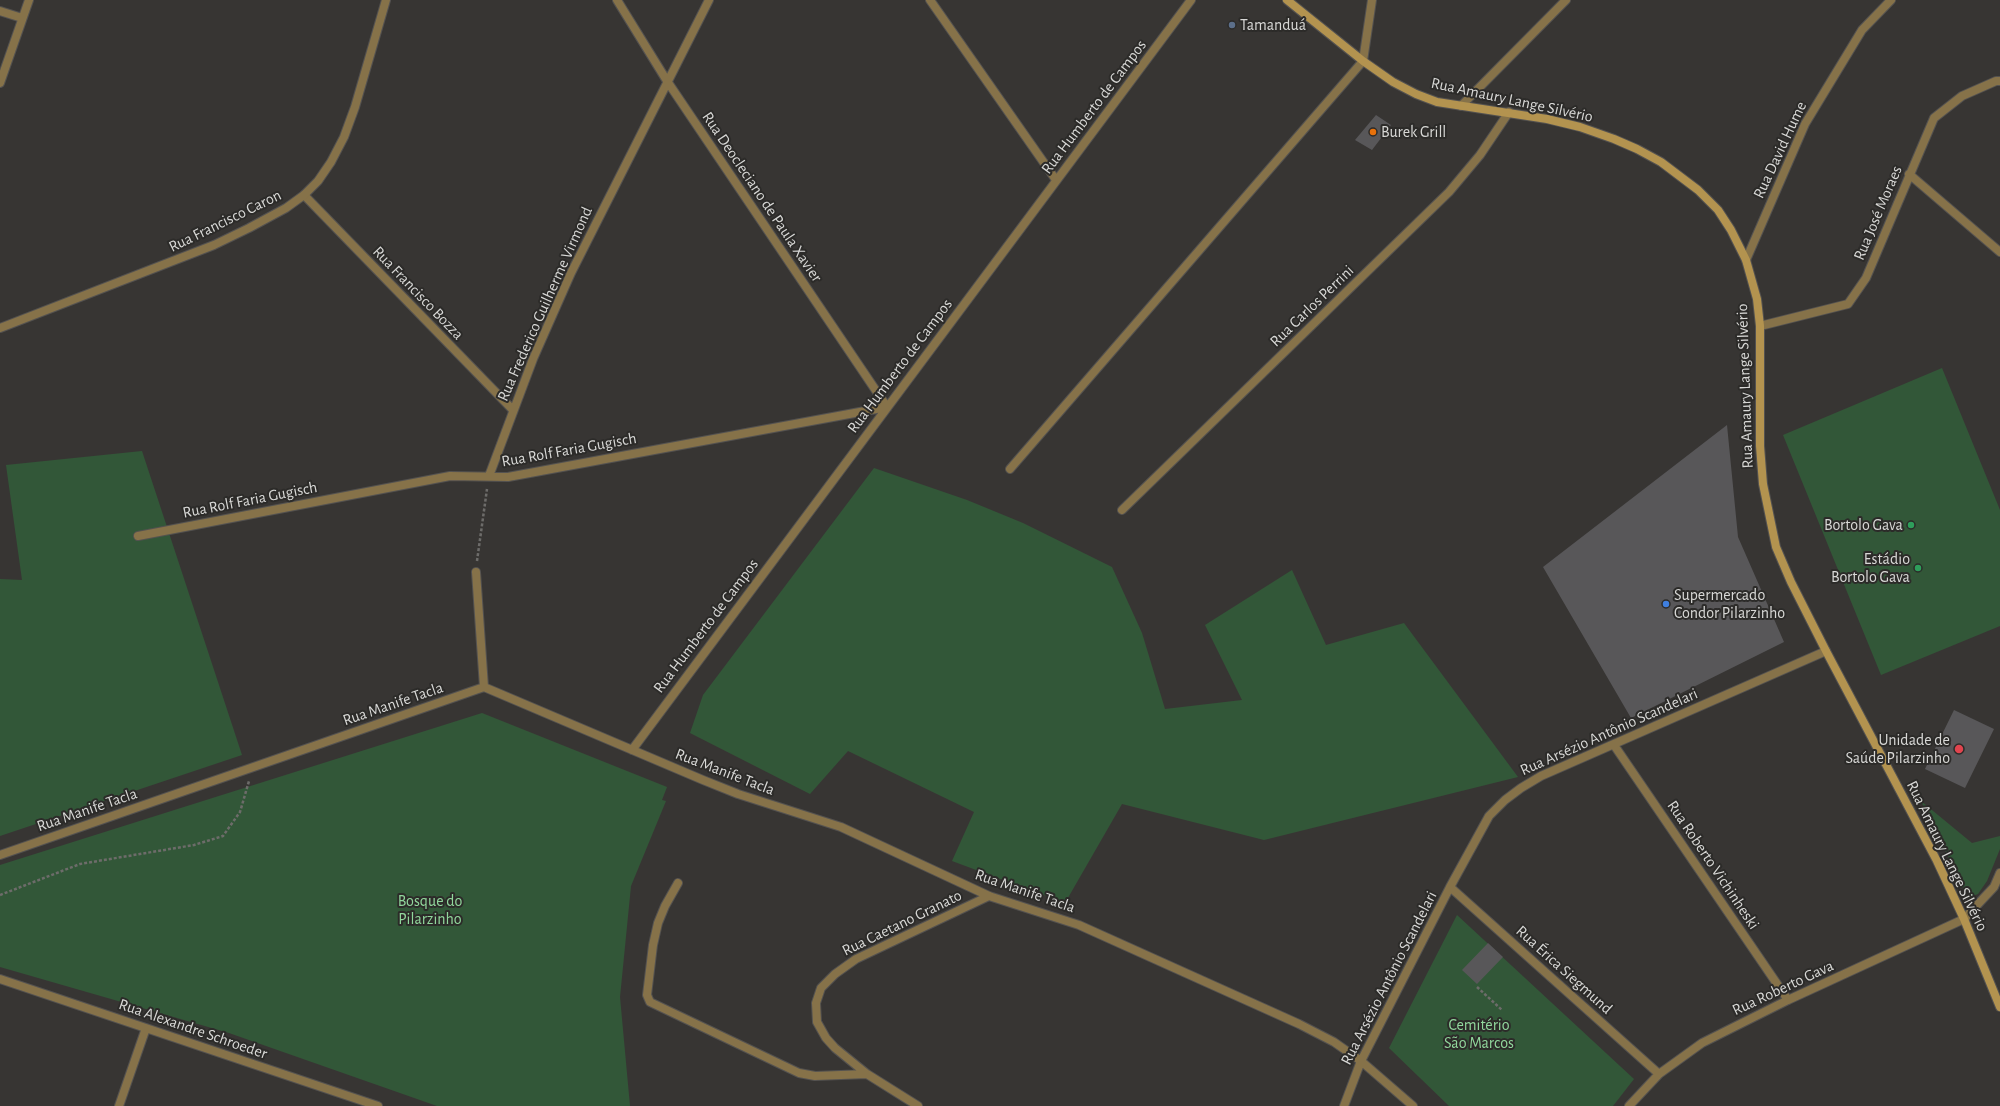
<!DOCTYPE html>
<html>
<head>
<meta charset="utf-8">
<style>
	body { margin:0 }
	canvas { display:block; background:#373533 }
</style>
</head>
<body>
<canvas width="2000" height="1106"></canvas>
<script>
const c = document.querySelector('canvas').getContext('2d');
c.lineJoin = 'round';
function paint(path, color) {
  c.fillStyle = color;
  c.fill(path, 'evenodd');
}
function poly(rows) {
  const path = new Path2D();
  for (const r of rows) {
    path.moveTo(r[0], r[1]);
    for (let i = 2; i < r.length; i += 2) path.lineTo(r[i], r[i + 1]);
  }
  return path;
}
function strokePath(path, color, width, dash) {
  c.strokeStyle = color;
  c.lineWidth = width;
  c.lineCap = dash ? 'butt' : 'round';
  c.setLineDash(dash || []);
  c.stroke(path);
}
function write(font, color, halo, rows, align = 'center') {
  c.font = font + ' "Alegreya Sans",sans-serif';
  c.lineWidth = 4;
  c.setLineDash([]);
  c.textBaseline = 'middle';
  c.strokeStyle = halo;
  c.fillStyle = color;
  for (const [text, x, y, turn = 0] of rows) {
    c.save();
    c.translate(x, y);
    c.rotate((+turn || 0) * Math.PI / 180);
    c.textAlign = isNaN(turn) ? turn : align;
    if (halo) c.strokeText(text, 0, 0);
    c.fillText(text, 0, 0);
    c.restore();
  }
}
paint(poly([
	[1942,368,2000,510,2000,626,1881,675,1783,435],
	[142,451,242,755,0,836,0,579,22,580,6,465],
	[874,468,967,500,1023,523,1112,567,1142,633,1165,709,1242,700,1205,625,1292,570,1326,645,1404,623,1518,777,1264,840,1122,804,1065,903,952,861,974,812,848,751,810,794,690,733,703,695],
	[482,713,667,787,662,800,666,801,631,886,620,997,630,1106,437,1106,229,1033,0,967,0,865],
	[1921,801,1972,843,2000,836,2000,849,1987,881,1978,894,1968,898],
	[1457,915,1634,1079,1613,1106,1449,1106,1389,1048]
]), '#325738');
paint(poly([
	[1376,115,1391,125,1372,150,1355,140],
	[1727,425,1738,537,1784,642,1631,718,1543,567],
	[1954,710,1994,729,1965,788,1925,769],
	[1488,943,1503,957,1477,984,1462,970]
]), '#585759');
const minor = poly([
	[930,0,1056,180],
	[0,11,22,18],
	[0,83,29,0],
	[1461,106,1566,0],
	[1909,174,2000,252],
	[304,195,513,410],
	[1746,260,1805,124,1862,30,1891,0],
	[1760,326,1848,304,1866,278,1934,118,1962,96,1996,81,2000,81],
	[1010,469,1363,61,1372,0],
	[489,476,533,359,571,273,709,0],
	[1122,510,1449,192,1480,155,1509,112],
	[138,536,450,476,508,477,887,407,667,81,617,0],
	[476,572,484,687],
	[1614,745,1788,1000],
	[632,750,1191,0],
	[0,855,484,687,703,780,738,794,841,827,989,896,1079,925,1299,1024,1334,1042,1361,1061,1413,1106],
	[678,883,665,906,658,923,653,945,647,995,650,1002,799,1073,815,1076,867,1074,918,1106],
	[1450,887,1659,1074],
	[0,979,378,1106],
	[867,1074,835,1048,826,1038,817,1022,816,1003,821,988,835,974,856,959,989,896],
	[119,1106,146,1028],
	[1344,1106,1361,1061,1450,887,1489,816,1505,800,1521,788,1541,776,1826,651],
	[1629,1106,1659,1074,1702,1043,1788,1000,1964,919,1994,887,2000,873]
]);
const tertiary = poly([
	[0,328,214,245,249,228,286,208,304,195,318,181,331,162,344,137,355,107,386,0]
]);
const secondary = poly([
	[1287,0,1363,61,1393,82,1416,94,1437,102,1547,119,1580,127,1614,139,1637,149,1661,162,1698,190,1718,210,1731,230,1746,260,1757,299,1760,326,1760,446,1763,484,1776,547,1791,582,1826,651,1937,861,1964,919,2000,1007]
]);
strokePath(minor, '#545250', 10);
strokePath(tertiary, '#545250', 10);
strokePath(secondary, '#545250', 10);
strokePath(poly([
	[477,561,487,489],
	[0,895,80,864,194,845,223,836,240,812,249,781],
	[1477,987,1502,1010]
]), '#6d6c6a', 2.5, [3, 2]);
strokePath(minor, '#867249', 8);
strokePath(tertiary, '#867249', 8);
strokePath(secondary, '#b3934f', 8);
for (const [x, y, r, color] of [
	[1232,25,4,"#5c6f8a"],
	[1373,132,4,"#e8710a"],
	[1911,525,4,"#2e9e5b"],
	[1918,568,4,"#2e9e5b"],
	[1666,604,4,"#3f7fe0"],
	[1959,749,5,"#e0444e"]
]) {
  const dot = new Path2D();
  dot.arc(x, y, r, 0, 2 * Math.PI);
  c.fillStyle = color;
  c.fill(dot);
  strokePath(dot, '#2c2b29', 1.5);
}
write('16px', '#d8d8d6', '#2c2b29', [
	["Tamanduá",1240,25],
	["Burek Grill",1381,132],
	["Bortolo Gava",1903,525,"right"],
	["Estádio",1910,559,"right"],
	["Bortolo Gava",1910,577,"right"],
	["Supermercado",1674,595],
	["Condor Pilarzinho",1674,613],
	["Unidade de",1950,740,"right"],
	["Saúde Pilarzinho",1950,758,"right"]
], 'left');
write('16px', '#d8d8d6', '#2c2b29', [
	["Rua Amaury Lange Silvério",1512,100,12],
	["Rua Humberto de Campos",1094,107,-53],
	["Rua David Hume",1780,150,-65],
	["Rua Deocleciano de Paula Xavier",762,197,56],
	["Rua José Moraes",1878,213,-67],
	["Rua Francisco Caron",225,221,-26],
	["Rua Francisco Bozza",418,293,46],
	["Rua Frederico Guilherme Virmond",545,304,-66],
	["Rua Carlos Perrini",1312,306,-44],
	["Rua Humberto de Campos",900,366,-53],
	["Rua Amaury Lange Silvério",1745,386,-92],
	["Rua Rolf Faria Gugisch",569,450,-10],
	["Rua Rolf Faria Gugisch",250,500,-11],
	["Rua Humberto de Campos",706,626,-53],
	["Rua Manife Tacla",393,704,-19],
	["Rua Arsézio Antônio Scandelari",1609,732,-24],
	["Rua Manife Tacla",725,772,21],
	["Rua Manife Tacla",87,810,-19],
	["Rua Amaury Lange Silvério",1947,856,64],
	["Rua Roberto Vichinheski",1713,865,56],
	["Rua Manife Tacla",1025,891,19],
	["Rua Caetano Granato",902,923,-26],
	["Rua Érica Siegmund",1564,970,42],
	["Rua Arsézio Antônio Scandelari",1389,978,-63],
	["Rua Roberto Gava",1783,988,-25],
	["Rua Alexandre Schroeder",193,1029,19]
]);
write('16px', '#91d79c', '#2c2b29', [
	["Bosque do",430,901],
	["Pilarzinho",430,919],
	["Cemitério",1479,1025],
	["São Marcos",1479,1043]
]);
</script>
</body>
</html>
